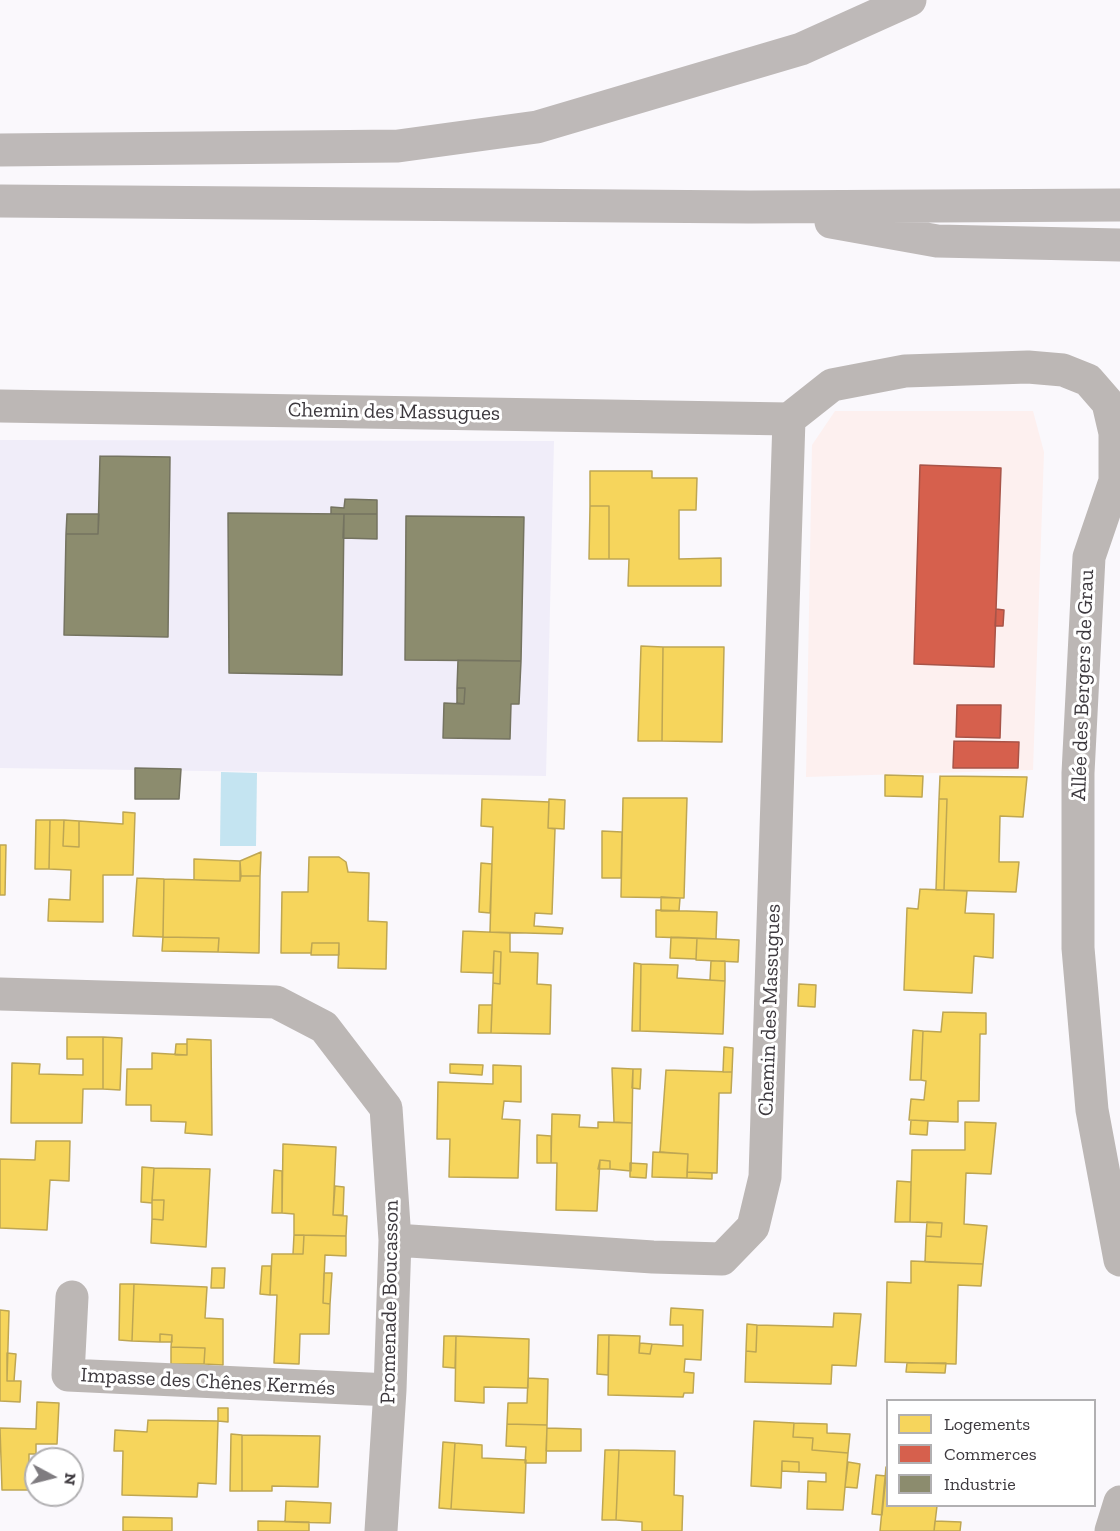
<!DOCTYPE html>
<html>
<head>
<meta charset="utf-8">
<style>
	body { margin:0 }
	#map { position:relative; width:1120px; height:1531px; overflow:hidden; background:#faf8fc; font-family:"Zilla Slab",serif }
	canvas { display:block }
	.legend { position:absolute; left:886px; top:1399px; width:210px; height:108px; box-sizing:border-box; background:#fff; border:2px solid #b1b0b2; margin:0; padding:8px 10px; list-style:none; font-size:18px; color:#3d393e }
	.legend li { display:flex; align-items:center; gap:12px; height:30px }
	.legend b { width:30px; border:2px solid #b1b0b2 }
	.north { position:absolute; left:24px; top:1447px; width:60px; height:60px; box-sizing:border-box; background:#fff; border:2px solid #b1b0b2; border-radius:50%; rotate:97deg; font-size:16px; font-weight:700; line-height:24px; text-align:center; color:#3d393e }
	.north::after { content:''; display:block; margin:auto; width:21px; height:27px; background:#7f7c80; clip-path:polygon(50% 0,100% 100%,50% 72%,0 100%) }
</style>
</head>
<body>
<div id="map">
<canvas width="1120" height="1531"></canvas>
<ul class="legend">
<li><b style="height:16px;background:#f6d55c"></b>Logements</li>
<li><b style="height:16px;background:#d6604d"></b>Commerces</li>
<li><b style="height:16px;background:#8c8c6e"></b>Industrie</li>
</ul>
<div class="north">N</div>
</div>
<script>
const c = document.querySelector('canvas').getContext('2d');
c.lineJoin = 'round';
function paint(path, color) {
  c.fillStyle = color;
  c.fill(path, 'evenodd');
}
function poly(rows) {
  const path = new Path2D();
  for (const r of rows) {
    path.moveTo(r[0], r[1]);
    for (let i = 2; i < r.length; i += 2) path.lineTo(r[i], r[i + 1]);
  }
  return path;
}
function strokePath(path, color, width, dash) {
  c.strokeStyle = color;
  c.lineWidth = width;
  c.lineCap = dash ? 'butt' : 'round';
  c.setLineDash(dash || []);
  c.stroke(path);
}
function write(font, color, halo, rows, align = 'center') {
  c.font = font + ' "Zilla Slab",serif';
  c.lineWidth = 6;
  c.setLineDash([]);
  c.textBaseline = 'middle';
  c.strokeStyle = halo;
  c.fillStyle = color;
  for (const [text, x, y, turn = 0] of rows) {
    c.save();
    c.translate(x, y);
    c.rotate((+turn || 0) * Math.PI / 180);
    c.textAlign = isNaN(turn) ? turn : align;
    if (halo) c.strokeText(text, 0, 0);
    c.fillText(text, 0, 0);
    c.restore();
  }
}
paint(poly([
	[835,411,1033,411,1044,452,1033,770,806,777,812,445]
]), '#fdf0ef');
paint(poly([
	[0,440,554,441,546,776,0,768]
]), '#f0edf9');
paint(poly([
	[221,772,257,773,256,846,220,846]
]), '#c4e4f1');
const homes = poly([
	[590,471,652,471,652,478,697,478,696,510,679,510,679,559,721,558,721,586,628,586,629,559,609,559,609,506,590,506,590,471],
	[590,506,609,506,609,559,589,559,590,506],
	[641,646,663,647,662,741,638,741,641,646],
	[663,647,724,647,722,742,662,741,663,647],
	[885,775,923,776,922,797,885,796,885,775],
	[940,776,1027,777,1023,817,1000,816,999,862,1019,862,1016,892,944,890,947,799,939,799,940,776],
	[623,798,687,798,684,898,621,897,623,798],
	[482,799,549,802,548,828,555,829,552,914,535,913,534,926,563,928,562,934,490,932,493,827,481,826,482,799],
	[549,799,565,800,564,829,548,828,549,799],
	[939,799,947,799,944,890,936,890,939,799],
	[123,812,135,813,133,875,103,875,103,922,48,921,49,899,70,900,71,870,49,869,50,820,64,820,63,846,79,847,79,821,123,824,123,812],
	[36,820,50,820,49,869,35,869,36,820],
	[64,820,79,821,79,847,63,846,64,820],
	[602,831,622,832,621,878,602,878,602,831],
	[0,845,6,845,5,895,0,895,0,845],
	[261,852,260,876,241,876,240,861,261,852],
	[309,857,339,857,346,862,348,872,369,873,368,921,387,922,386,969,338,968,339,943,312,943,311,953,281,953,282,892,308,892,309,857],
	[194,859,240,861,240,881,194,880,194,859],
	[481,863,492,864,490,913,479,912,481,863],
	[241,876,260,876,259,953,218,952,219,938,163,937,164,879,240,881,241,876],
	[137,878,164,879,163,937,133,936,137,878],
	[920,889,967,891,965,913,994,914,993,958,974,956,972,993,904,990,907,908,918,909,920,889],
	[661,897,680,898,679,911,661,911,661,897],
	[656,910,717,912,716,939,656,937,656,910],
	[463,931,510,933,510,952,538,953,537,984,551,985,550,1034,491,1033,493,983,500,984,501,952,494,951,493,973,461,972,463,931],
	[163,937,219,938,218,952,162,951,163,937],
	[671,937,697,938,696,959,670,958,671,937],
	[697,938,739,940,738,962,696,960,697,938],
	[312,943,339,943,339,955,311,955,312,943],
	[494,951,501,952,500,984,493,983,494,951],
	[711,961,725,961,725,981,710,980,711,961],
	[634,963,641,964,640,1031,632,1031,634,963],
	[641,964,678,965,677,978,725,981,723,1034,640,1031,641,964],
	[799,984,816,985,815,1007,798,1006,799,984],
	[479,1005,492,1005,491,1033,478,1033,479,1005],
	[943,1012,986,1013,986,1034,980,1034,979,1101,958,1101,958,1122,909,1120,911,1099,924,1100,926,1081,921,1080,923,1031,941,1032,943,1012],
	[913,1030,923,1031,921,1080,910,1080,913,1030],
	[67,1037,103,1037,103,1089,83,1089,82,1123,11,1123,12,1063,40,1064,39,1074,83,1075,83,1059,67,1059,67,1037],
	[103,1037,122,1038,120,1090,103,1089,103,1037],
	[187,1039,211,1040,212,1135,185,1133,186,1122,151,1121,151,1105,126,1105,127,1069,152,1069,152,1053,187,1055,187,1039],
	[176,1044,187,1044,187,1055,175,1055,176,1044],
	[724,1047,733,1048,732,1072,723,1072,724,1047],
	[450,1064,483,1065,482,1075,450,1073,450,1064],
	[493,1065,521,1066,521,1102,504,1101,502,1119,520,1120,518,1178,449,1177,450,1139,437,1139,438,1082,493,1084,493,1065],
	[612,1068,633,1069,632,1123,614,1122,612,1068],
	[633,1069,641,1069,640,1089,632,1088,633,1069],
	[666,1070,732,1072,731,1093,719,1093,717,1173,687,1172,688,1154,660,1152,666,1070],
	[552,1114,580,1115,579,1127,598,1128,598,1122,632,1123,631,1171,610,1169,610,1161,600,1160,597,1211,556,1210,557,1163,551,1163,552,1114],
	[911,1120,928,1121,927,1135,910,1134,911,1120],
	[965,1122,996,1123,991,1174,966,1173,964,1224,987,1226,983,1264,925,1262,926,1236,941,1237,942,1223,910,1222,912,1150,965,1150,965,1122],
	[537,1135,551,1136,551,1163,537,1163,537,1135],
	[36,1141,70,1141,69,1181,50,1180,47,1230,0,1228,0,1159,35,1160,36,1141],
	[283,1144,336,1147,333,1215,347,1216,346,1236,294,1235,294,1214,282,1213,283,1144],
	[653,1152,688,1154,687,1178,652,1177,653,1152],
	[600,1160,610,1161,610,1169,598,1169,600,1160],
	[630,1163,647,1164,646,1178,630,1177,630,1163],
	[142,1167,154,1168,152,1203,141,1202,142,1167],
	[154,1168,210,1169,206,1247,151,1243,152,1219,163,1220,164,1200,152,1200,154,1168],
	[274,1170,282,1171,282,1213,272,1213,274,1170],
	[687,1172,712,1173,712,1179,687,1178,687,1172],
	[897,1181,911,1182,910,1222,895,1222,897,1181],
	[335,1186,344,1187,343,1215,333,1215,335,1186],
	[152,1200,164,1200,163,1220,152,1219,152,1200],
	[927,1222,942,1223,941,1237,926,1236,927,1222],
	[294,1235,304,1235,303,1254,293,1254,294,1235],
	[304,1235,346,1236,346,1256,325,1255,323,1303,330,1304,329,1334,300,1334,299,1364,274,1363,277,1295,270,1295,272,1254,303,1254,304,1235],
	[911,1261,983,1264,981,1286,958,1285,956,1364,885,1362,887,1282,911,1283,911,1261],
	[262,1266,271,1266,270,1295,260,1294,262,1266],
	[212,1268,225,1268,224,1288,211,1288,212,1268],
	[324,1273,332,1273,330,1304,323,1303,324,1273],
	[120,1284,134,1284,132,1341,119,1340,120,1284],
	[134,1284,207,1287,205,1318,223,1319,223,1365,204,1364,205,1348,171,1347,172,1335,160,1334,160,1342,132,1341,134,1284],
	[671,1308,703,1310,701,1360,685,1359,684,1372,694,1373,693,1393,684,1393,683,1397,608,1395,609,1335,640,1336,639,1353,650,1354,652,1344,683,1346,683,1325,670,1325,671,1308],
	[0,1310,9,1311,7,1381,21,1381,20,1402,0,1401,0,1310],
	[834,1313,861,1314,856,1366,832,1365,831,1384,745,1382,746,1351,756,1352,757,1325,833,1327,834,1313],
	[747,1324,757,1325,756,1352,746,1351,747,1324],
	[160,1334,172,1335,172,1342,160,1342,160,1334],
	[598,1335,609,1335,608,1375,597,1374,598,1335],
	[444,1336,456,1336,455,1368,443,1367,444,1336],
	[456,1336,529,1339,528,1388,484,1387,484,1403,455,1401,456,1336],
	[640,1343,652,1344,650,1354,639,1353,640,1343],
	[171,1347,205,1348,204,1364,171,1364,171,1347],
	[7,1353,16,1354,14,1381,7,1381,7,1353],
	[907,1363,946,1363,945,1373,906,1372,907,1363],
	[528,1378,548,1379,547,1425,507,1424,508,1403,527,1403,528,1378],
	[37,1402,59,1403,57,1444,36,1444,36,1454,29,1454,29,1464,35,1464,34,1490,2,1490,0,1428,36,1429,37,1402],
	[218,1408,228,1408,228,1422,218,1421,218,1408],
	[148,1420,218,1421,216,1484,198,1483,197,1497,122,1495,123,1451,114,1451,115,1430,147,1432,148,1420],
	[754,1421,794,1423,793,1437,813,1438,812,1450,848,1453,843,1510,807,1509,808,1481,826,1482,826,1473,799,1472,799,1462,782,1461,781,1488,751,1486,754,1421],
	[794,1423,827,1424,827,1433,850,1434,848,1453,812,1450,813,1438,793,1437,794,1423],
	[507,1424,547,1425,546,1463,525,1463,526,1447,506,1446,507,1424],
	[547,1428,581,1429,581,1451,546,1451,547,1428],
	[231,1434,242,1435,242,1491,230,1491,231,1434],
	[242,1435,320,1436,318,1487,272,1486,272,1491,242,1491,242,1435],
	[443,1442,455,1443,451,1509,439,1508,443,1442],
	[455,1443,482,1445,482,1458,526,1460,524,1513,451,1509,455,1443],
	[605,1450,619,1450,616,1520,602,1520,605,1450],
	[619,1450,675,1451,674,1495,683,1496,682,1531,642,1531,642,1522,616,1520,619,1450],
	[782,1461,799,1462,799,1472,782,1471,782,1461],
	[848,1462,860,1464,857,1488,845,1487,848,1462],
	[886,1467,888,1506,937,1506,934,1531,880,1531,886,1467],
	[876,1475,886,1476,882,1515,872,1514,876,1475],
	[286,1501,331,1503,330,1523,285,1522,286,1501],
	[123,1517,172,1518,172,1531,123,1531,123,1517],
	[258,1521,309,1522,309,1531,258,1531,258,1521],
	[935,1521,961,1522,960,1531,934,1531,935,1521]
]);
paint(homes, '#f6d55c');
strokePath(homes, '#bea653', 1.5);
const shops = poly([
	[920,465,1001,468,994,667,914,664,920,465],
	[996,609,1004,610,1003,626,995,626,996,609],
	[957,705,1001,705,1000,738,956,737,957,705],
	[954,741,1019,742,1018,768,953,768,954,741]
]);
paint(shops, '#d6604d');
strokePath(shops, '#a85448', 1.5);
const industry = poly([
	[100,456,170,457,168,637,64,635,66,534,98,534,100,456],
	[345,499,377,500,377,514,331,514,331,507,344,508,345,499],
	[228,513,344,514,342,675,229,673,228,513],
	[67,514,99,514,98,534,66,534,67,514],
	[344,514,377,514,377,539,343,538,344,514],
	[406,516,524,517,521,661,405,660,406,516],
	[458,660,521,661,519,704,511,704,510,739,443,738,444,703,464,704,465,688,457,688,458,660],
	[457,688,465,688,464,704,457,703,457,688],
	[135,768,181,769,179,799,135,799,135,768]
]);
paint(industry, '#8c8c6e');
strokePath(industry, '#747360', 1.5);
strokePath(poly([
	[0,406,789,419,832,385,905,371,1028,367,1063,370,1088,380,1108,403,1115,433,1115,481,1089,557,1078,773,1078,948,1092,1110,1120,1260],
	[0,994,276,1002,324,1027,386,1108,395,1240,390,1390,381,1531],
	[395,1240,653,1257,722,1259,753,1227,765,1177,789,419],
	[72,1297,68,1375,390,1390],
	[1111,1531,1120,1502]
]), '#bcb7b5', 33);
strokePath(poly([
	[0,150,398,146,537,127,801,49,910,0],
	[0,201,750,207,1120,205],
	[831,222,937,241,1120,245]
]), '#beb9b8', 33);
write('21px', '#3d393e', '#fff', [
	["Chemin des Massugues",394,412,1],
	["Allée des Bergers de Grau",1083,685,-88],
	["Chemin des Massugues",770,1010,-88],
	["Promenade Boucasson",390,1302,-89],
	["Impasse des Chênes Kermés",208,1382,3]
]);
</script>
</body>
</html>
